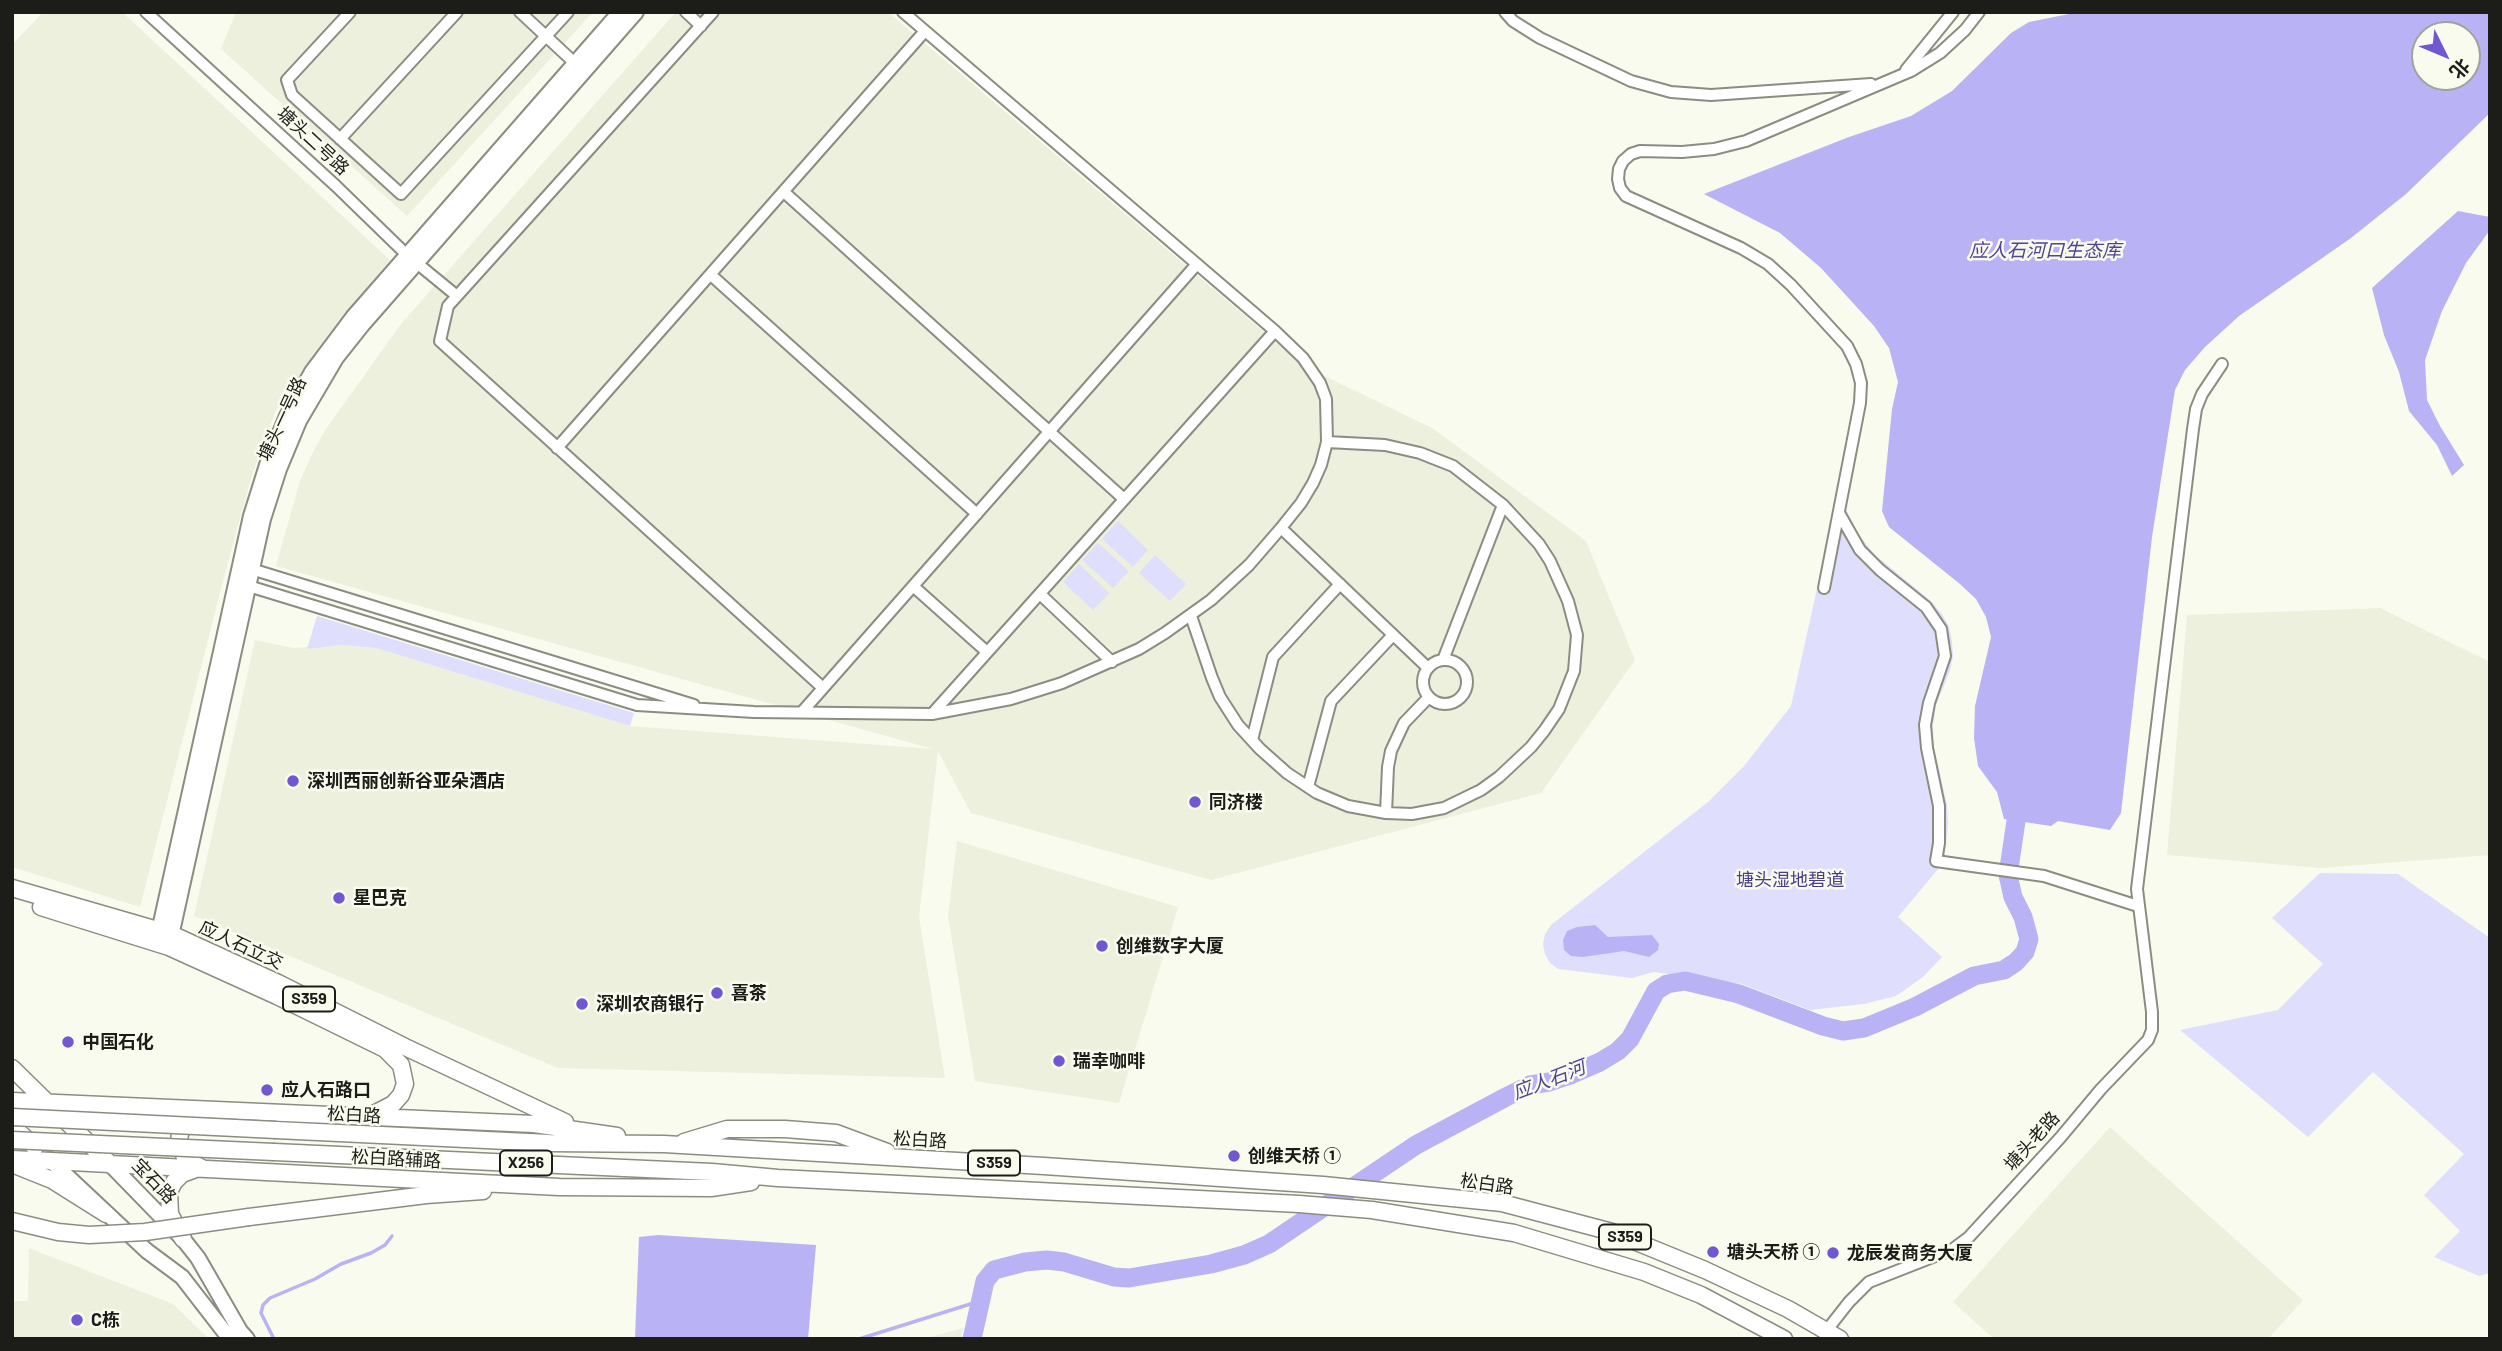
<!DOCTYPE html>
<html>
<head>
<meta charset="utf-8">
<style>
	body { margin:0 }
	#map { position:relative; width:2502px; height:1351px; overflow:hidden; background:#f9fbef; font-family:Barlow,"Noto Sans SC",sans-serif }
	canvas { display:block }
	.frame { position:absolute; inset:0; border:14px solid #1c1d19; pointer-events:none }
	.north { position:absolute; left:2411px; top:21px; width:70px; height:70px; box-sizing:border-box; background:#f9fbef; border:2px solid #a1a299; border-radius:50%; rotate:133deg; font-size:19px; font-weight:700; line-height:28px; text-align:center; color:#1c1d19 }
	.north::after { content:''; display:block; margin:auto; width:24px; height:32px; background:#7158d2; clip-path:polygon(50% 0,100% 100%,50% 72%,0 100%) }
</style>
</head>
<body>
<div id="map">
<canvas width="2502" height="1351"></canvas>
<div class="frame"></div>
<div class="north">北</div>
</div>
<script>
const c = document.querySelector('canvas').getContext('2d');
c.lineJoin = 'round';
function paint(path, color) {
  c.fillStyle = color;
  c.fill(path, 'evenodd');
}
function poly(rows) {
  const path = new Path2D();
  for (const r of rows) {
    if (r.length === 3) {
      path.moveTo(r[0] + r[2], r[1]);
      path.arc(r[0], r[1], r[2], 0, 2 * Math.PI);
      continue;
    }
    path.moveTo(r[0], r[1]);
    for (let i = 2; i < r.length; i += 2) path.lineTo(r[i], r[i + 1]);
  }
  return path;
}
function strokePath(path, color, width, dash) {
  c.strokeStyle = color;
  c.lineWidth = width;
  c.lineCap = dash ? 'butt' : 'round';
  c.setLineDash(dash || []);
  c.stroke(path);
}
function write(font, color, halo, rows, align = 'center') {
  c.font = font + ' Barlow,"Noto Sans SC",sans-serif';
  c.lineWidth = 5;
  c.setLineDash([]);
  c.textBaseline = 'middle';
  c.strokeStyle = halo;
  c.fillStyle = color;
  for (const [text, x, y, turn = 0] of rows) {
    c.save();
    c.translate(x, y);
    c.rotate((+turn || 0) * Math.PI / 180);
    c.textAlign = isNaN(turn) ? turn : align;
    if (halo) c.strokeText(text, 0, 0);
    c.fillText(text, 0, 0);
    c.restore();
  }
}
paint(poly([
	[43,12,122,12,390,260,330,332,275,412,252,475,223,581,140,907,12,867,12,45],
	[236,12,593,12,407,216,221,49],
	[676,12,888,12,1304,366,1432,428,1586,541,1635,660,1541,793,1211,880,971,813,938,751,919,917,945,1078,558,1068,194,916,255,640,293,648,341,645,376,648,630,726,933,749,276,566,300,481,312,454,326,429,401,324],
	[2380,608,2490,662,2490,855,2320,868,2167,855,2187,615],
	[957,841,1178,907,1119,1103,975,1081,948,916],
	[2110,1127,2303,1300,2268,1339,1994,1339,1953,1302],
	[29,1248,173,1304,209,1339,12,1339,12,1301,28,1301],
	[963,1328,961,1339,923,1339]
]), '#edf0dd');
paint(poly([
	[1835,507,1846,509,1858,534,1875,555,1931,601,1941,613,1949,626,1952,641,1953,656,1950,671,1936,705,1933,726,1934,747,1947,805,1948,824,1944,862,1898,917,1942,957,1923,977,1896,996,1864,1004,1810,1010,1742,984,1654,972,1632,978,1558,969,1550,963,1545,954,1543,944,1545,934,1551,925,1708,802,1744,766,1791,706],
	[1118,521,1148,550,1133,567,1102,539],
	[1098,543,1129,571,1113,588,1082,560],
	[1155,555,1186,584,1170,601,1139,573],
	[1079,564,1109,593,1093,610,1063,582],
	[317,616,634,713,630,726,376,648,341,645,307,649],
	[2320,873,2398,874,2490,938,2490,1273,2479,1276,2434,1257,2460,1231,2424,1195,2464,1154,2373,1072,2308,1137,2180,1030,2278,1010,2323,964,2272,918]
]), '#e0defd');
paint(poly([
	[2079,12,2490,12,2490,113,2406,194,2351,238,2239,316,2205,347,2185,370,2175,390,2152,537,2121,813,2110,830,2058,821,2051,826,2004,819,1997,792,1978,766,1974,738,1975,706,1991,637,1986,617,1976,599,1960,584,1889,527,1882,511,1892,409,1898,382,1889,348,1874,326,1821,268,1780,233,1704,194,1849,137,1911,116,1952,91,2011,33,2029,22],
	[2425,35,2467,35,2467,77,2425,77],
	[2458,211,2490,217,2490,230,2466,263,2442,311,2425,360,2427,400,2440,426,2464,465,2452,476,2437,445,2409,411,2399,372,2384,335,2372,288],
	[1595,925,1608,937,1652,935,1659,944,1658,950,1649,957,1624,951,1583,957,1571,956,1564,950,1563,940,1567,931,1577,927],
	[658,1235,816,1245,808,1339,635,1339,639,1237]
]), '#b9b2f5');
strokePath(poly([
	[274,1339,261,1313,263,1305,270,1298,315,1279,341,1264,371,1253,385,1245,392,1236],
	[859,1339,980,1301]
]), '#b9b2f5', 3.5);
strokePath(poly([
	[972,1339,985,1281,994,1270,1025,1262,1047,1260,1064,1262,1114,1277,1129,1278,1211,1264,1244,1255,1269,1244,1416,1145,1506,1097,1530,1085,1549,1082,1570,1075,1600,1062,1618,1051,1630,1039,1656,991,1667,984,1685,981,1739,994,1823,1026,1843,1031,1864,1028,1915,1007,1974,976,2004,970,2016,962,2025,952,2029,939,2023,917,2013,897,2008,875,2016,821]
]), '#b9b2f5', 19);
const street = poly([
	[146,12,336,186,407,255,457,296],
	[350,12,287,80,292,95,401,194,568,12],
	[520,12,579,67],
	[686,12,701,26],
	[713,12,448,306,440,341,823,688],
	[1505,12,1513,21,1540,38,1631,81,1671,92,1711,95,1871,84],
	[1906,70,1953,12],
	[340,139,457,12],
	[784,192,1124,499],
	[711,275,977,514],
	[557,448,925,31],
	[1839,513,1860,550,1880,570,1926,607,1941,629,1945,656,1929,703,1925,725,1927,748,1939,806,1939,843,1936,861,2044,876,2138,906],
	[1281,528,1428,668],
	[248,568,694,705],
	[242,584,637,705,754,712,932,714,1011,699,1062,683,1139,649,1165,633,1211,600,1249,565,1281,528,1301,503,1313,483,1321,465,1327,442,1326,399,1320,383,1303,358,1275,331,903,12],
	[913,586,987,652],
	[1824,588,1860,403,1861,383,1856,364,1847,346,1791,285,1768,264,1741,248,1626,196,1620,188,1618,179,1619,169,1623,161,1631,154,1640,151,1682,152,1714,149,1746,141,1911,71,1940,53,1965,30,1979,12],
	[1040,594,1112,662],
	[1191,616,1212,678,1220,697,1238,725,1260,749,1287,773,1317,793,1348,806,1386,813,1412,814,1444,808,1481,790,1499,777,1531,747,1544,731,1559,709,1574,671,1577,635,1568,601,1550,561,1539,544,1503,505,1453,466,1420,453,1385,445,1327,442],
	[1445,682,22],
	[1443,660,1503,505],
	[802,712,1197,264],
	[932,714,1275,331],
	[1252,740,1273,657,1340,584],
	[1308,787,1331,701,1393,635],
	[1386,813,1388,767,1391,751,1404,723,1429,697],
	[1827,1330,1849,1302,1869,1282,1953,1249,1969,1237,2060,1138,2101,1089,2148,1040,2152,1030,2152,1012,2137,889,2193,429,2196,409,2202,394,2222,364]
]);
const secondary = poly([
	[157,941,251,516,267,465,287,416,312,372,354,316,620,12],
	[169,945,263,519,279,469,299,421,336,358,363,324,636,12],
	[50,1160,147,1251,182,1277,230,1339],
	[111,1165,183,1239,198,1258,240,1331,247,1339]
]);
const primary = poly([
	[12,888,171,934,278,983,405,1047,565,1122],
	[41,907,169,947,277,996,385,1049,401,1065,405,1084,401,1095,393,1104,370,1116],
	[12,1068,111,1165],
	[12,1101,534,1124,617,1136],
	[190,1117,180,1133,179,1142,186,1160,202,1168],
	[12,1126,35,1147],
	[276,1130,549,1143,664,1144,1044,1166,1323,1185,1502,1203,1612,1232,1705,1270,1788,1309,1840,1339],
	[684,1142,727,1129,785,1129,836,1133,887,1152],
	[274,1152,712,1172,778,1178,1299,1204,1372,1210,1514,1233,1644,1272,1701,1295,1784,1339],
	[12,1159,559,1187,711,1188,751,1182],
	[12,1164,52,1180,106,1214],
	[249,1217,426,1195,483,1191],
	[183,1239,170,1214,169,1192,174,1182,182,1174,193,1170]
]);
strokePath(street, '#8b8d82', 14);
strokePath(secondary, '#8b8d82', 18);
strokePath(primary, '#8b8d82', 19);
strokePath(street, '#fff', 10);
strokePath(secondary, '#fff', 14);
strokePath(primary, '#fff', 16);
const primaryBridge = poly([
	[12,1117,276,1130],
	[12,1140,274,1152],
	[12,1221,58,1232,89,1235,145,1232,249,1217]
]);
strokePath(primaryBridge, '#8b8d82', 19, []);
strokePath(primaryBridge, '#fff', 16);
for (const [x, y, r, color] of [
	[293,781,7,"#7158d2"],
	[1195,802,7,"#7158d2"],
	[339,898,7,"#7158d2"],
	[1102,946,7,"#7158d2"],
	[717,993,7,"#7158d2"],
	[582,1004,7,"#7158d2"],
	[68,1042,7,"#7158d2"],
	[1059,1061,7,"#7158d2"],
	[267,1090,7,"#7158d2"],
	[1234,1156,7,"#7158d2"],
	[1713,1252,7,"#7158d2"],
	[1833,1253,7,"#7158d2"],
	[77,1320,7,"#7158d2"]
]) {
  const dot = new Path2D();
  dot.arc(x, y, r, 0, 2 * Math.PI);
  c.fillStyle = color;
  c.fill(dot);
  strokePath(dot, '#f9fbef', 2.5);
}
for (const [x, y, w] of [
	[309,999,52],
	[526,1163,52],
	[994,1163,52],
	[1625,1237,52]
]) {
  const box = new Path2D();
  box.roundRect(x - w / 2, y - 12.5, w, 25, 5);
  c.fillStyle = '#f9fbef';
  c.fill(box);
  strokePath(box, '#1c1d19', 2);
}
write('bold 16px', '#1c1d19', null, [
	["S359",309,999],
	["X256",526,1163],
	["S359",994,1163],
	["S359",1625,1237]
]);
write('18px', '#1c1d19', '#f9fbef', [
	["塘头二号路",313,141,43],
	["塘头一号路",282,419,-65],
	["应人石立交",241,945,25],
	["松白路",354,1115,3],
	["松白路",920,1140,3],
	["塘头老路",2032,1141,-48],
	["松白路辅路",396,1159,3],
	["宝石路",154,1181,46],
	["松白路",1487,1184,8]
]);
write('bold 18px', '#1c1d19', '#f9fbef', [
	["深圳西丽创新谷亚朵酒店",307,781],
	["同济楼",1209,802],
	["星巴克",353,898],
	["创维数字大厦",1116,946],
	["喜茶",731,993],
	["深圳农商银行",596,1004],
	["中国石化",82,1042],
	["瑞幸咖啡",1073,1061],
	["应人石路口",281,1090],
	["创维天桥 ①",1248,1156],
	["塘头天桥 ①",1727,1252],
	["龙辰发商务大厦",1847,1253],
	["C栋",91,1320]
], 'left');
write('18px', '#4b3d8a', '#f9fbef', [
	["塘头湿地碧道",1790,880]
]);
write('italic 19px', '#524493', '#f9fbef', [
	["应人石河口生态库",2045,251],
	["应人石河",1549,1080,-21]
]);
</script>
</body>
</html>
